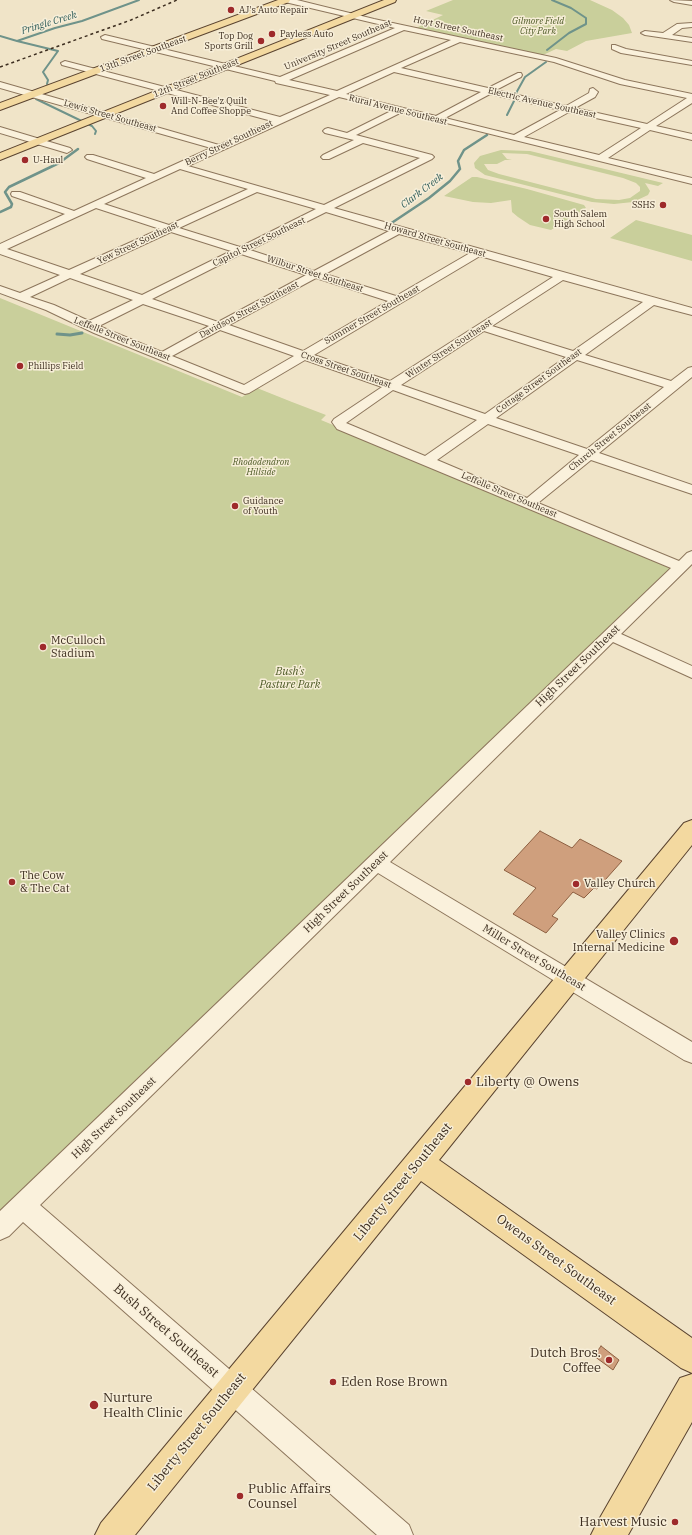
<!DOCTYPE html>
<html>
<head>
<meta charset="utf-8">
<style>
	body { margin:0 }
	canvas { display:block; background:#f0e4c8 }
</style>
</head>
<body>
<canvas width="692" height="1535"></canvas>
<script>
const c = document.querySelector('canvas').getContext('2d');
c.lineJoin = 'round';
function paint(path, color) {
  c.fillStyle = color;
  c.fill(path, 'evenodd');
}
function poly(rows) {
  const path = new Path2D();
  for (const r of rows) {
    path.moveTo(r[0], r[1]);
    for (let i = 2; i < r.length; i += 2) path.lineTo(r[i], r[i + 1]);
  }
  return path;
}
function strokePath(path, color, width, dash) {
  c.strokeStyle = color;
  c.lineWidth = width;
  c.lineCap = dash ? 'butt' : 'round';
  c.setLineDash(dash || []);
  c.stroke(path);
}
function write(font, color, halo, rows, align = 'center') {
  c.font = font + ' "IBM Plex Serif",serif';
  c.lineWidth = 3;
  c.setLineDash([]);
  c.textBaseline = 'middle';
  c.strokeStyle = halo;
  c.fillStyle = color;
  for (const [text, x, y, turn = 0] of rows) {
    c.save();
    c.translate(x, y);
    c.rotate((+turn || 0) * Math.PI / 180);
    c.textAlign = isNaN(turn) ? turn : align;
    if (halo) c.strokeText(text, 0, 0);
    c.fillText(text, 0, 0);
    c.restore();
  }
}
paint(poly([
	[453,0,590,0,612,10,623,18,629,25,632,33,586,41,567,51,556,49,543,55,416,28,443,15,426,11],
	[501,150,530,151,663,183,658,186,645,183,650,191,648,195,633,202,614,204,592,202,485,175,475,168,474,163,480,156],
	[502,153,527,154,623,178,636,183,640,187,640,191,630,198,619,200,596,199,499,174,488,170,484,164,497,164,505,160,512,160,507,159],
	[472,177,477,177,527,189,584,205,586,208,551,230,530,225,518,217,512,212,511,200,491,203,473,202,444,196],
	[636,220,692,235,692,261,610,238],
	[0,298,242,397,257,388,292,402,326,415,321,420,663,562,669,568,668,571,0,1216]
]), '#c9cf9b');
strokePath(poly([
	[0,36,17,41],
	[547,50,569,33,586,24,586,18,571,8,552,0],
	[47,84,48,80,43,72,58,51,17,41,55,28,82,21,139,0],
	[515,95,525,77,546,62],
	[36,99,92,126,96,131,95,134],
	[507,115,515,99]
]), '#6f938a', 2);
strokePath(poly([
	[0,212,11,207,12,204,5,192,9,187,59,163,78,149],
	[390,224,429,198,450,181,460,169,458,161,464,150,487,135]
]), '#6f938a', 2.5);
strokePath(poly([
	[57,334,70,335,82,333]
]), '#6f938a', 3);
const building = poly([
	[540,831,572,848,580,839,622,861,597,889,594,888,584,898,573,892,552,916,558,919,546,933,513,914,536,888,504,870,540,831],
	[601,1346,619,1360,613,1370,594,1356,601,1346]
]);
paint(building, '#cf9f7d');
strokePath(building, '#8d5f41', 1);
const minor = poly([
	[284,0,297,0,374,19,556,58,625,80,692,94,692,103,656,126,692,134,692,140,650,130,608,158,692,178,692,184,402,112,356,135,432,155,434,157,432,159,334,208,692,308,692,315,654,305,585,355,671,381,688,368,692,367,692,377,599,453,692,485,692,494,591,460,538,503,679,561,687,553,692,551,692,564,621,634,692,666,692,678,613,642,390,862,692,1042,692,1063,684,1060,378,873,40,1205,409,1525,413,1535,377,1535,23,1222,9,1236,0,1240,0,1211,671,568,337,429,332,422,334,419,382,387,305,360,249,393,245,394,94,333,46,310,0,293,0,286,20,293,60,275,0,254,0,244,65,214,12,196,11,194,12,192,20,192,74,211,146,178,87,159,85,157,87,155,93,155,154,174,211,148,0,88,0,82,219,145,272,121,62,65,61,63,65,61,280,117,330,95,276,83,275,81,102,39,101,37,105,35,280,77,395,28,285,2,284,0],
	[404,30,451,40,337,91,289,80,404,30],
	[460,42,554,62,620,84,687,98,647,124,575,108,595,97,598,92,593,88,590,89,589,93,566,106,496,90,521,77,522,75,521,73,518,73,488,88,401,68,460,42],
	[394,72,481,92,436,116,346,94,394,72],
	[490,94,560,110,514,135,445,118,490,94],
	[339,97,393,110,347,133,328,128,325,129,323,131,325,133,354,140,323,155,321,157,323,159,329,159,363,143,420,158,324,205,188,166,339,97],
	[569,112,641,128,599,155,524,137,569,112],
	[180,169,248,189,169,225,104,204,180,169],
	[257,192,316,209,240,247,179,228,257,192],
	[96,208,160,229,69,270,7,249,96,208],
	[326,212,389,231,314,271,250,250,326,212],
	[171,232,231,251,142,295,80,274,171,232],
	[399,234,470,253,396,296,325,274,399,234],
	[241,254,306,275,218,322,152,299,241,254],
	[480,256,553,277,390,381,314,355,480,256],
	[70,278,133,300,89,321,54,305,30,297,70,278],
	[316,278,388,301,303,351,229,325,316,278],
	[563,280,643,302,573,351,492,326,563,280],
	[143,304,209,326,162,352,99,326,143,304],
	[220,330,294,356,244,385,172,356,220,330],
	[484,331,566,357,485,414,401,385,484,331],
	[577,360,664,387,587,449,496,418,577,360],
	[393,390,477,420,425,456,346,423,393,390],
	[488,424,579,455,527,498,437,460,488,424],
	[670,0,692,1,692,5,674,2,670,0],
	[692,23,692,27,682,28,672,35,692,38,692,42,645,35,641,33,645,31,663,33,677,24,692,23],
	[612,45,615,45,626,49,692,61,692,65,621,53,612,49,612,45],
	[0,127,70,148,72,150,67,153,0,133,0,127]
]);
const major = poly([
	[278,0,290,0,289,2,0,110,0,103,278,0],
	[384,0,396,0,395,2,0,160,0,153,384,0],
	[692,820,692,845,439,1160,692,1338,692,1373,681,1368,421,1181,135,1535,95,1535,101,1523,684,823,692,820],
	[692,1374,692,1422,628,1535,591,1535,597,1523,680,1378,692,1374]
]);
strokePath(minor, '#8d765c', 2);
strokePath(major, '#5b4430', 2);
paint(minor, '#faf1dc');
paint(major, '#f3d9a0');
strokePath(poly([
	[0,67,131,20,177,0]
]), '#3d2e20', 1.5, [3, 3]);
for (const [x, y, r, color] of [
	[231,10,4,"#9e2a2b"],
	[272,34,4,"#9e2a2b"],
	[261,41,4,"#9e2a2b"],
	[163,106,4,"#9e2a2b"],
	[25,160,4,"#9e2a2b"],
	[663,205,4,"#9e2a2b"],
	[546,219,4,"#9e2a2b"],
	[20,366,4,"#9e2a2b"],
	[235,506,4,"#9e2a2b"],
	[43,647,4,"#9e2a2b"],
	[12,882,4,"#9e2a2b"],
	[576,884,4,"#9e2a2b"],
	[674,941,5,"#9e2a2b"],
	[468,1082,4,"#9e2a2b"],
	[609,1360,4,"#9e2a2b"],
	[333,1382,4,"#9e2a2b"],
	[94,1405,5,"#9e2a2b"],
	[240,1496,4,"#9e2a2b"],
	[675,1522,4,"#9e2a2b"]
]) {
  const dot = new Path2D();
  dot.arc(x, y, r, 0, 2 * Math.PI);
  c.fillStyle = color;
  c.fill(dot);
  strokePath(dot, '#f7eed8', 1.5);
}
write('9px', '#3d2e20', '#f7eed8', [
	["AJ's Auto Repair",239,10],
	["Payless Auto",280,34],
	["Top Dog",253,36,"right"],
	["Sports Grill",253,46,"right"],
	["Will-N-Bee'z Quilt",171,101],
	["And Coffee Shoppe",171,111],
	["U-Haul",33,160],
	["SSHS",655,205,"right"],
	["South Salem",554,214],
	["High School",554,224],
	["Phillips Field",28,366],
	["Guidance",243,501],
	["of Youth",243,511]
], 'left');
write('italic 9px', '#4d5a26', '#f7eed8', [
	["Gilmore Field",538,21],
	["City Park",538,31],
	["Rhododendron",261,462],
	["Hillside",261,472]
]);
write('9px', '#3d2e20', '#f7eed8', [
	["Hoyt Street Southeast",458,29,12],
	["University Street Southeast",338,45,-23],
	["13th Street Southeast",143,54,-20],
	["12th Street Southeast",196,78,-22],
	["Electric Avenue Southeast",542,103,13],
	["Rural Avenue Southeast",398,110,14],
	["Lewis Street Southeast",110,116,16],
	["Berry Street Southeast",229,143,-25],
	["Howard Street Southeast",435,240,16],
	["Capitol Street Southeast",259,242,-26],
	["Yew Street Southeast",138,243,-25],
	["Wilbur Street Southeast",315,274,18],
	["Davidson Street Southeast",249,310,-28],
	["Summer Street Southeast",372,315,-30],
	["Leffelle Street Southeast",122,339,22],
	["Winter Street Southeast",449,349,-33],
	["Cross Street Southeast",346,370,19],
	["Cottage Street Southeast",539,381,-36],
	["Church Street Southeast",610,437,-39],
	["Leffelle Street Southeast",509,495,23]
]);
write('italic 10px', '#2f5d5a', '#f7eed8', [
	["Pringle Creek",49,23,-17],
	["Clark Creek",422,191,-37]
]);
write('11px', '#3d2e20', '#f7eed8', [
	["McCulloch",51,641],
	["Stadium",51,654],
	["The Cow",20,876],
	["& The Cat",20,889],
	["Valley Church",584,884],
	["Valley Clinics",665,935,"right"],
	["Internal Medicine",665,948,"right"]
], 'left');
write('11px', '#3d2e20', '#f7eed8', [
	["High Street Southeast",578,666,-44],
	["High Street Southeast",346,892,-44],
	["Miller Street Southeast",534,958,31],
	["High Street Southeast",114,1118,-44]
]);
write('italic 11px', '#4d5a26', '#f7eed8', [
	["Bush's",290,672],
	["Pasture Park",290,685]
]);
write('13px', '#3d2e20', '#f7eed8', [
	["Liberty @ Owens",476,1082],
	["Dutch Bros.",601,1353,"right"],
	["Coffee",601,1368,"right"],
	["Eden Rose Brown",341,1382],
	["Nurture",103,1398],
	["Health Clinic",103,1413],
	["Public Affairs",248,1489],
	["Counsel",248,1504],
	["Harvest Music",667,1522,"right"]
], 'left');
write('13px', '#3d2e20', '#f7eed8', [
	["Liberty Street Southeast",403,1182,-51],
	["Owens Street Southeast",556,1260,36],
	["Bush Street Southeast",166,1331,41],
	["Liberty Street Southeast",197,1432,-51]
]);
</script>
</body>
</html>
